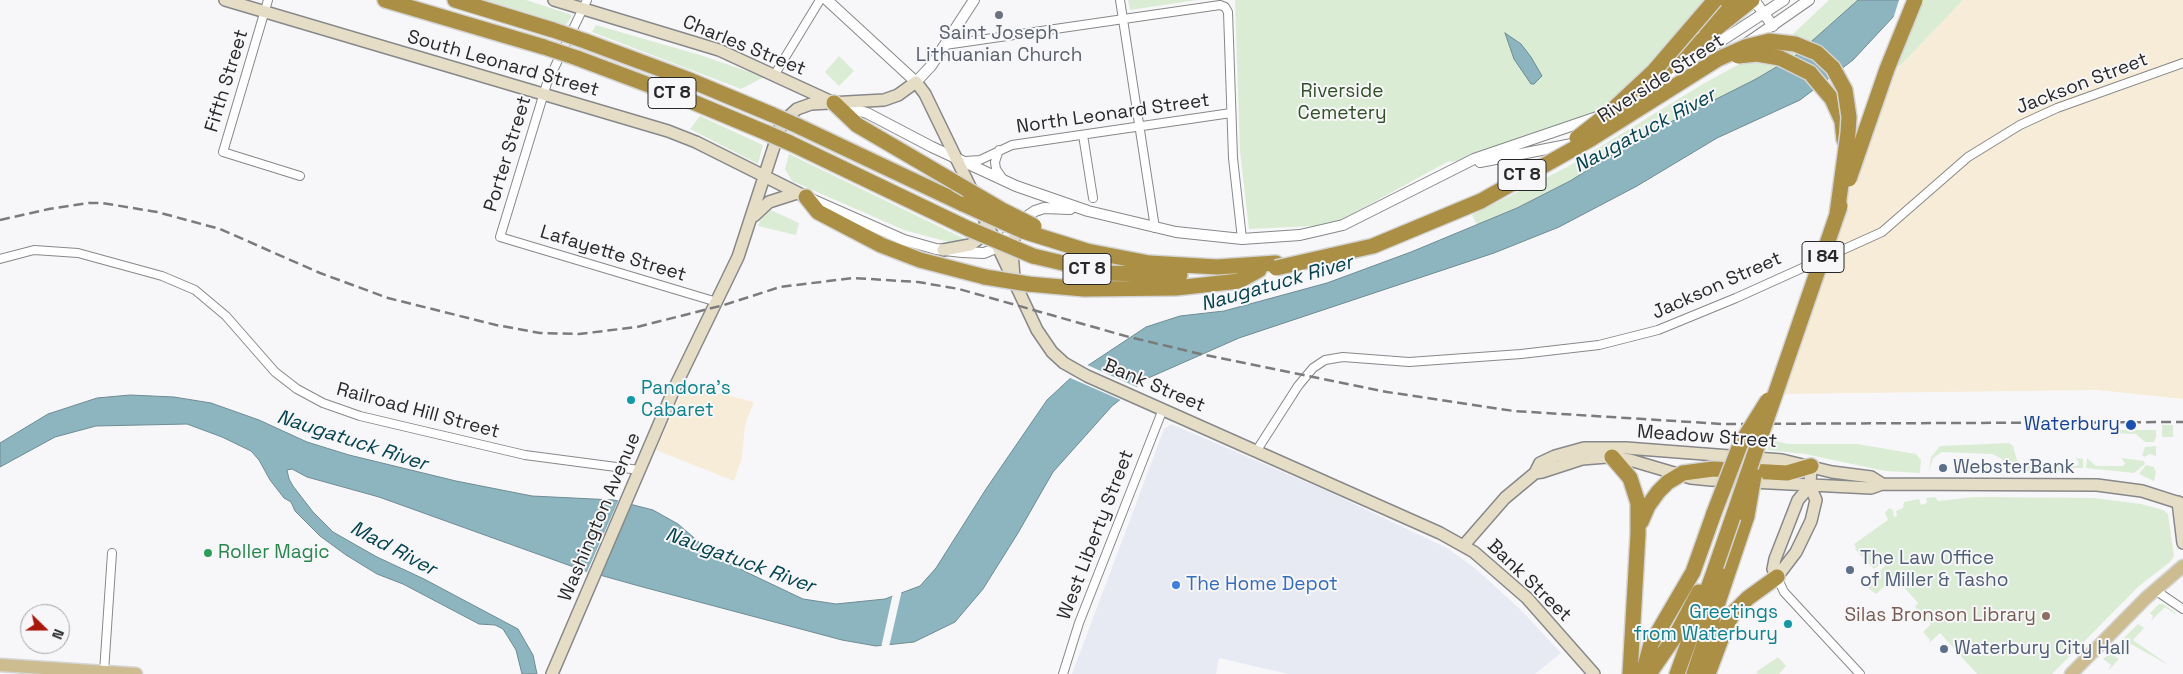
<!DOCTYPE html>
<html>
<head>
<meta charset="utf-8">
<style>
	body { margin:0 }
	#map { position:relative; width:2183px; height:674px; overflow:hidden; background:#f7f7f9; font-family:"Space Grotesk",sans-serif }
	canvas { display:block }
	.north { position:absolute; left:20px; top:604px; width:50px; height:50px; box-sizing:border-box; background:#f7f7f9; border:1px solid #a4a4a6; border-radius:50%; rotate:112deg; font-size:14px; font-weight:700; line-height:20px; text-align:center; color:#282829 }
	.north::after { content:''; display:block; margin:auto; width:18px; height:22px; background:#a91709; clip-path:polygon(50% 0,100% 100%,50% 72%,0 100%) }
</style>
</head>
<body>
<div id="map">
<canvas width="2183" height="674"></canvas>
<div class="north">N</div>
</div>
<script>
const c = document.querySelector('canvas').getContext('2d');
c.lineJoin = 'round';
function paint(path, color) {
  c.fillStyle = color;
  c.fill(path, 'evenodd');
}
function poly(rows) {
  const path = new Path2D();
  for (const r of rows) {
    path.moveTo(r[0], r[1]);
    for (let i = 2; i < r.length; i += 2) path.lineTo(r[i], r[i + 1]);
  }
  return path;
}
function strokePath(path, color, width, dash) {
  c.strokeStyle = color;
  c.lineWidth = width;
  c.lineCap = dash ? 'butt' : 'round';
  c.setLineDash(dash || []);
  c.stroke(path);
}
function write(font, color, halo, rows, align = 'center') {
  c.font = font + ' "Space Grotesk",sans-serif';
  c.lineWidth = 4;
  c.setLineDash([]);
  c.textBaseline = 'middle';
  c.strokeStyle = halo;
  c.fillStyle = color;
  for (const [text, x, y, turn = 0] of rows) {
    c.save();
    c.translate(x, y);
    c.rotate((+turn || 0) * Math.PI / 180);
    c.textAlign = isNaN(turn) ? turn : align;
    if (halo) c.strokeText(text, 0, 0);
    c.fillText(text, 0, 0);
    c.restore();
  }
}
paint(poly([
	[1171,424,1327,491,1447,548,1476,569,1522,611,1561,653,1535,674,1288,674,1219,658,1216,674,1072,674,1164,429]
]), '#e7eaf3');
paint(poly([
	[1963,0,2183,0,2183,399,2098,390,1780,394,1887,80],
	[685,385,754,402,745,425,742,457,734,481,656,450]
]), '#f7ecd7');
paint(poly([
	[486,0,526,0,572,15,566,25],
	[1128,0,1197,0,1130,10],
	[1235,0,1712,0,1701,19,1594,122,1474,159,1447,162,1343,219,1314,226,1249,229,1240,151],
	[1829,0,1858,0,1795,56,1756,79,1570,181,1517,208,1477,225,1472,215,1567,167,1703,84,1792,35],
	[1916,0,1963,0,1902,64,1881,80],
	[596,25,700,55,764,77,741,89,592,32],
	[839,56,854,71,839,86,825,72],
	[700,116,763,145,758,164,690,129],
	[789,154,965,239,952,243,904,230,792,181,785,169],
	[771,210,799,223,796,235,758,226,761,219],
	[2162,425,2173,425,2173,437,2162,437],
	[2112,430,2156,430,2156,437,2154,442,2145,442,2136,434,2112,433],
	[1771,440,1788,444,1857,444,1916,454,1921,460,1920,473,1885,471,1805,454,1767,450],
	[2009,443,2013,446,2017,460,2025,465,2077,466,2079,463,2076,458,2083,459,2083,468,2074,468,2070,471,2006,472,2002,459,1992,454,1942,452,1933,458,1929,472,1931,457,1940,446],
	[2156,446,2156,456,2149,454,2145,457,2142,455,2145,447],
	[2087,458,2096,466,2123,466,2125,463,2121,458,2144,461,2145,464,2134,473,2086,468],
	[1962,463,1991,464,1997,471,1954,474,1955,467],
	[2146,465,2154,467,2156,472,2154,481,2139,474],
	[1935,497,1938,501,1975,497,2094,498,2141,504,2163,510,2168,514,2174,556,2170,562,2139,586,2052,674,1977,674,1940,633,1929,643,1930,640,1923,632,1931,624,1915,607,1918,603,1895,577,1876,594,1864,585,1885,566,1882,563,1874,569,1855,549,1856,547,1854,544,1888,520,1885,513,1889,508,1893,510,1894,517,1897,516,1896,511,1903,508,1904,502,1919,499,1921,505,1927,503,1926,498],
	[2159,604,2163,604,2176,613,2175,614,2165,607,2151,621,2153,616,2150,613],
	[2138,624,2144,628,2133,640,2170,666,2131,644,2127,649,2118,644],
	[2110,653,2119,659,2108,671,2111,665,2103,659],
	[1778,657,1786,666,1779,674,1758,674,1756,672]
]), '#dbecd5');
const water = poly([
	[1858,0,1918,0,1894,16,1853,60,1800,100,1717,138,1637,186,1559,227,1494,253,1239,338,1146,379,1112,406,1053,472,1018,533,983,589,955,622,914,642,876,646,842,640,639,586,582,570,379,497,307,477,292,469,287,470,289,479,293,486,313,512,333,532,377,557,424,579,518,629,533,655,537,674,522,674,516,650,503,629,495,625,479,624,403,584,377,574,346,555,320,536,295,511,291,502,284,498,270,480,259,460,251,451,222,437,187,424,96,426,55,437,0,467,0,443,48,414,97,398,130,395,174,397,211,403,259,420,307,442,349,455,456,481,532,496,614,500,653,510,678,524,707,549,744,571,803,599,836,604,885,599,920,586,936,568,986,489,1047,400,1075,374,1146,327,1180,316,1224,311,1327,283,1411,252,1517,208,1570,181,1641,137,1756,79,1795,56,1858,0],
	[1505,33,1521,44,1531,57,1542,76,1534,84,1531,84,1514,59,1505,33]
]);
paint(water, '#8cb5c0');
strokePath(water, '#6e8b93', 1);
paint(poly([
	[1899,0,1920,0,1891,23,1894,16],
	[1085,364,1139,388,1123,401,1068,377],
	[619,499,632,502,600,578,586,574],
	[902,590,889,647,881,648,893,593]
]), '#f7f7f9');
const minor = poly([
	[268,0,223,152,300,176],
	[587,0,547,83,500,237,717,302],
	[1120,0,1155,228],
	[945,45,1220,5,1225,7,1228,12,1233,158,1242,239],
	[775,74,820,0],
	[1083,135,1093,198],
	[999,150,995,162,996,169,1003,179],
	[965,161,980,160,1012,145,1231,113],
	[0,259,34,250,78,253,162,276,195,290,226,316,275,372,297,389,323,403,360,416,525,455,639,470],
	[1257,450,1298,386,1313,368,1325,360,1343,357,1409,362,1521,354,1599,345,1658,330,1736,298,1882,232,1968,157,2020,125,2057,108,2183,63],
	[1777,577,1784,592,1860,674],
	[2155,590,2183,609],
	[104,672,112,553],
	[1063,674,1079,623,1163,409]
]);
const tertiary = poly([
	[827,0,916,82,931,66,974,0],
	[1754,0,1773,26],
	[1747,43,1809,0],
	[1626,103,1784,0],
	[839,105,867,113,932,147,1016,186,1088,211,1176,232,1242,239,1300,235,1343,225,1474,159,1600,116],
	[1480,162,1577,143],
	[809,198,904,240,936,249,962,252,984,253,996,248,1023,219,1035,211,1044,208,1070,209]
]);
const secondary = poly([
	[225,0,668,131,696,142,806,197],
	[554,0,719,50,832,102],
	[980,209,1037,330,1052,352,1064,363,1087,376,1440,533,1474,552,1527,598,1594,674],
	[754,216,769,202,797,193],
	[943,250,970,245,977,240,983,228],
	[1014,278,1012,251,1016,227],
	[1535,473,1542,472,1582,459,1607,457,1630,460,1691,478,1711,480,1871,488,1882,484,2097,485,2142,491,2183,504],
	[1810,486,1798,500,1775,559,1773,569,1777,577,1796,552,1811,521,1816,500,1810,486,1811,466],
	[2178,502,2183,543],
	[1464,545,1505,498,1535,473,1540,463,1555,456,1584,448,1626,448,1782,460,1832,472,1871,477,1882,484],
	[552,674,675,387,738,257,780,128,787,118,797,109,811,104,884,100,898,95,916,82,925,94,974,195]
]);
const primary = poly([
	[0,665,136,674],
	[2071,674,2146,598,2183,566]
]);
const motorway = poly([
	[385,0,544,47],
	[455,0,553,30],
	[1705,27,1732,0],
	[585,41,687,79,773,115],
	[577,58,681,97,767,133],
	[1810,73,1832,99,1842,121,1844,140],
	[1657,76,1752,0],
	[834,103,857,125,956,183],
	[798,126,963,204],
	[790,143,969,229],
	[806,197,818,212,881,245,920,260,985,277],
	[1029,233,1087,251,1149,263,1217,267,1276,263],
	[1033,256,1105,273,1180,275],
	[1028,284,1084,289,1176,288,1239,281,1259,270],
	[1612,457,1630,478,1638,503,1638,534,1630,674],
	[1641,522,1648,506,1658,492,1668,482,1683,473,1713,469,1787,473,1811,466],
	[1643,674,1651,644,1693,572,1714,513],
	[1649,674,1676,635,1699,592],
	[1677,674,1720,555],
	[1694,674,1747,516],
	[1708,674,1726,626,1734,612,1748,598,1777,577]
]);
strokePath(minor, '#878889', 10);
strokePath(tertiary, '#878889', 12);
strokePath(secondary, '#878889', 14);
strokePath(primary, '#d4d4d4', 15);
strokePath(motorway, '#d4d4d4', 18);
strokePath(minor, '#fff', 8);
strokePath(tertiary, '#fff', 10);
strokePath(secondary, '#e6ddc7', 11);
strokePath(primary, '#ccbc8f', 12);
strokePath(motorway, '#aa8f45', 15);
strokePath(poly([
	[0,220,49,209,89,203,102,203,157,212,220,229,320,273,388,298,496,325,540,333,579,334,637,327,724,305,780,287,853,278,918,282,959,289,1129,337,1205,355,1387,392,1514,411,1723,424,2183,422]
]), '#7b7b7c', 2.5, [10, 5]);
const motorwayBridge = poly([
	[553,30,585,41],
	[544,47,577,58],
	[1738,56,1757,54,1780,58,1810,73],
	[773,115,798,126],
	[767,133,790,143],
	[1577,138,1609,113,1654,71,1715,0],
	[1849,179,1887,69,1915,0],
	[956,183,1002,210,1034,226],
	[963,204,1025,232],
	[969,229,1033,256],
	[1276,268,1373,246,1481,201,1591,139,1718,59,1745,47,1769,41,1795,44,1817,53,1833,68,1845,90,1849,117,1848,133,1837,214],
	[985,277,1028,284],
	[1714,513,1740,445,1768,400],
	[1747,516,1754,476],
	[1716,566,1840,206]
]);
strokePath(motorwayBridge, '#d4d4d4', 18, []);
strokePath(motorwayBridge, '#aa8f45', 15);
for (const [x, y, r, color] of [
	[999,15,5,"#6b7280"],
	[631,400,5,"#0f9aa8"],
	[2131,425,6,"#1a4fb4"],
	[1943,468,5,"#5c6f8a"],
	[208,553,5,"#2e9e5b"],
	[1850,570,5,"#5c6f8a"],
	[1176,585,5,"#3f7fe0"],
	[2046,616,5,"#8d6e63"],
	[1788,624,5,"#0f9aa8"],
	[1944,649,5,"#5c6f8a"]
]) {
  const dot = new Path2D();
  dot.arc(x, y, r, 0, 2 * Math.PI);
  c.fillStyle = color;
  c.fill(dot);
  strokePath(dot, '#f7f7f9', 2);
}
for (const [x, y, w] of [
	[672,93,48],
	[1522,175,48],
	[1823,257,42],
	[1087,269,48]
]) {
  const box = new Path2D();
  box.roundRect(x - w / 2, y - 15.5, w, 31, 4);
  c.fillStyle = '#f7f7f9';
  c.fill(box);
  strokePath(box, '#282829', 1);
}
write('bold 18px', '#282829', null, [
	["CT 8",672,93],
	["CT 8",1522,175],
	["I 84",1823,257],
	["CT 8",1087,269]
]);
write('19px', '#5b616d', '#f7f7f9', [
	["Saint Joseph",999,34],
	["Lithuanian Church",999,56]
]);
write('19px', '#282829', '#f7f7f9', [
	["Charles Street",744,46,22],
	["South Leonard Street",503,64,16],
	["Riverside Street",1661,79,-33],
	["Fifth Street",227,81,-73],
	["Jackson Street",2082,84,-21],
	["North Leonard Street",1113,114,-8],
	["Porter Street",508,154,-73],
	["Lafayette Street",613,254,17],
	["Jackson Street",1717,286,-24],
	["Bank Street",1154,386,23],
	["Railroad Hill Street",418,411,15],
	["Meadow Street",1707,437,4],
	["Washington Avenue",600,517,-67],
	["West Liberty Street",1096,535,-69],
	["Bank Street",1529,581,44]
]);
write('19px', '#315025', '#f7f7f9', [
	["Riverside",1342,92],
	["Cemetery",1342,114]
]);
write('19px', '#0d838f', '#f7f7f9', [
	["Pandora's",641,389],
	["Cabaret",641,411],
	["Greetings",1778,613,"right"],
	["from Waterbury",1778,635,"right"]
], 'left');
write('19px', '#164399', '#f7f7f9', [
	["Waterbury",2120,425]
], 'right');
write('19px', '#4e5e75', '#f7f7f9', [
	["WebsterBank",1953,468],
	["The Law Office",1860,559],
	["of Miller & Tasho",1860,581],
	["Waterbury City Hall",1954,649]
], 'left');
write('19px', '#27864d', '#f7f7f9', [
	["Roller Magic",218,553]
], 'left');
write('19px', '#366cbe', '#f7f7f9', [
	["The Home Depot",1186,585]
], 'left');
write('19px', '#785e54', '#f7f7f9', [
	["Silas Bronson Library",2036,616]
], 'right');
write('italic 20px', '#034350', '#f7f7f9', [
	["Naugatuck River",1645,131,-28],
	["Naugatuck River",1277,284,-16],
	["Naugatuck River",352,441,18],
	["Mad River",393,549,28],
	["Naugatuck River",740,561,20]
]);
</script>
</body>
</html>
